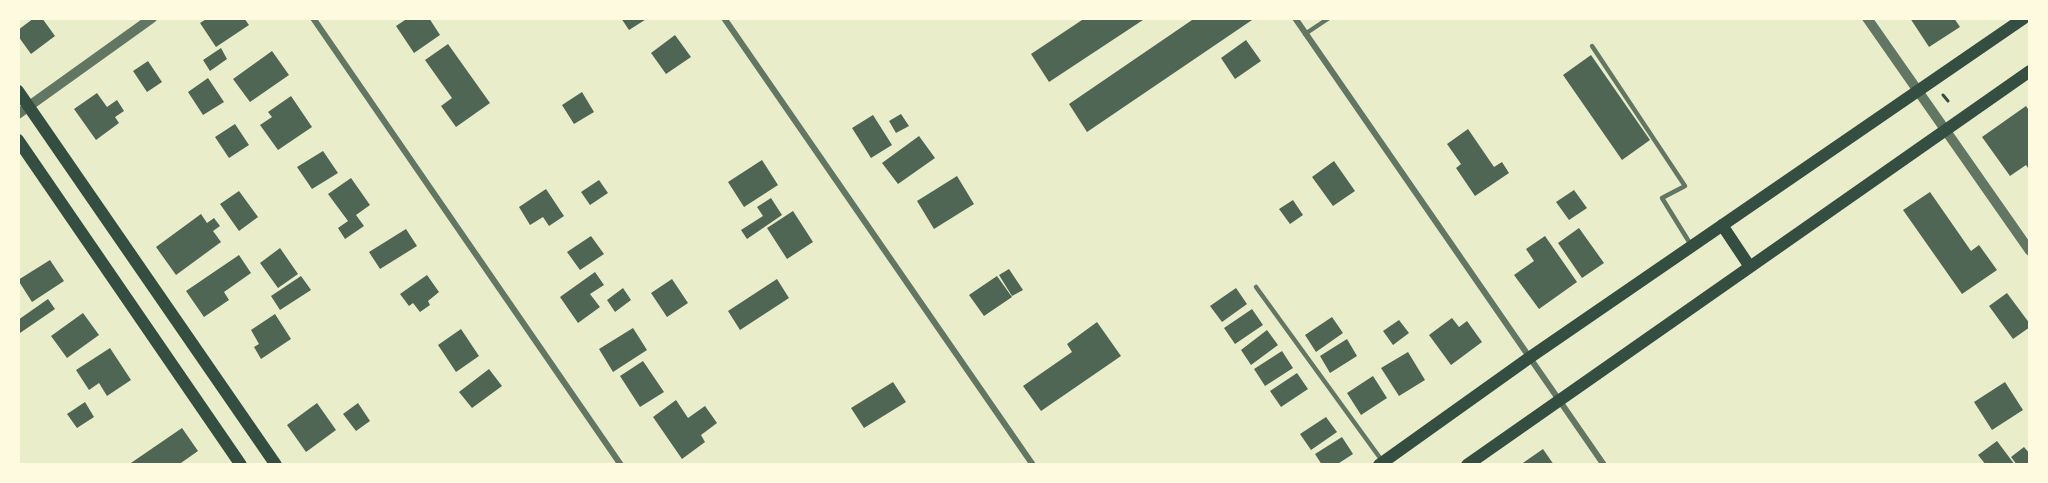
<!DOCTYPE html>
<html>
<head>
<meta charset="utf-8">
<style>
	body { margin:0 }
	#map { position:relative; width:2048px; height:483px; overflow:hidden; background:#e9edc9; font-family:Barlow,sans-serif }
	canvas { display:block }
	.frame { position:absolute; inset:0; border:20px solid #fefae0; pointer-events:none }
</style>
</head>
<body>
<div id="map">
<canvas width="2048" height="483"></canvas>
<div class="frame"></div>
</div>
<script>
const c = document.querySelector('canvas').getContext('2d');
c.lineJoin = 'round';
function paint(path, color) {
  c.fillStyle = color;
  c.fill(path, 'evenodd');
}
function poly(rows) {
  const path = new Path2D();
  for (const r of rows) {
    path.moveTo(r[0], r[1]);
    for (let i = 2; i < r.length; i += 2) path.lineTo(r[i], r[i + 1]);
  }
  return path;
}
function strokePath(path, color, width, dash) {
  c.strokeStyle = color;
  c.lineWidth = width;
  c.lineCap = dash ? 'butt' : 'round';
  c.setLineDash(dash || []);
  c.stroke(path);
}
paint(poly([
	[34,18,42,18,55,36,31,54,18,36,18,30],
	[208,18,244,18,249,25,216,47,200,23],
	[408,18,429,18,440,35,414,53,396,26],
	[621,18,648,18,629,30],
	[1085,18,1146,18,1049,82,1031,54],
	[1195,18,1255,18,1087,132,1069,104],
	[1910,18,1954,18,1960,27,1929,47],
	[675,35,691,57,666,74,651,53],
	[1246,40,1261,61,1235,79,1221,58],
	[448,44,490,103,456,127,441,106,452,98,425,60],
	[221,48,227,59,210,71,203,60],
	[272,51,289,75,250,102,233,79],
	[1591,55,1650,140,1622,160,1563,75],
	[148,61,162,82,147,92,133,71],
	[208,78,224,102,203,115,188,92],
	[582,92,594,112,574,124,562,105],
	[97,93,107,107,117,100,124,111,115,117,119,123,96,140,74,109],
	[291,96,312,127,278,150,260,125,272,117,268,112],
	[2026,106,2030,112,2030,171,2026,165,2010,176,1982,137],
	[901,114,909,126,896,133,889,121],
	[873,115,892,145,871,158,852,128],
	[235,124,249,145,229,158,215,137],
	[1468,129,1494,167,1502,162,1509,173,1475,196,1456,168,1461,164,1447,144],
	[919,136,935,158,898,184,882,163],
	[323,151,338,173,312,189,297,167],
	[762,160,778,185,744,207,728,182],
	[1334,161,1355,191,1333,206,1312,177],
	[957,176,974,204,934,229,917,201],
	[351,178,370,205,356,215,364,226,345,239,338,228,348,221,328,194],
	[599,180,608,193,590,205,581,192],
	[546,189,564,216,549,226,543,217,530,225,519,207],
	[1574,190,1587,208,1569,220,1556,202],
	[239,191,258,217,239,231,220,204],
	[1930,192,1971,251,1979,245,1997,270,1962,294,1903,210],
	[771,198,782,215,747,239,741,230,763,216,757,207],
	[1293,200,1303,215,1290,224,1279,209],
	[793,211,813,242,787,259,767,228],
	[201,214,207,223,214,218,220,226,213,231,221,242,176,275,156,247],
	[1579,228,1604,263,1582,278,1558,243],
	[406,229,417,246,380,269,369,252],
	[591,236,604,254,580,270,567,252],
	[1545,236,1577,282,1539,309,1514,275,1534,261,1526,249],
	[280,248,298,274,278,288,260,263],
	[239,255,251,273,224,292,229,300,204,317,186,291],
	[50,260,64,281,32,302,18,280],
	[1009,269,1023,290,1012,296,999,275],
	[595,272,604,285,590,294,600,307,578,323,560,297],
	[427,275,439,292,428,301,430,305,420,312,413,303,409,306,400,294],
	[301,276,311,290,280,310,271,296],
	[997,276,1012,297,984,316,969,295],
	[672,279,688,303,667,317,651,293],
	[777,279,789,298,740,330,728,311],
	[623,288,631,300,615,312,607,300],
	[1236,288,1247,304,1222,322,1210,306],
	[2007,293,2030,324,2030,327,2013,339,1989,306],
	[48,299,55,309,20,333,18,330,18,320],
	[1252,309,1263,325,1235,344,1224,328],
	[83,313,99,335,67,358,51,336],
	[275,314,291,339,261,359,254,347,259,344,251,330],
	[1332,317,1343,333,1316,352,1305,335],
	[1452,318,1459,327,1467,321,1482,342,1451,365,1429,335],
	[1399,320,1409,333,1393,345,1383,331],
	[1097,322,1121,356,1041,411,1023,386,1072,352,1067,344],
	[633,328,647,350,613,372,599,349],
	[461,329,479,356,456,372,438,345],
	[1267,330,1278,345,1251,365,1241,350],
	[1347,339,1357,356,1330,373,1320,356],
	[110,348,131,380,107,396,99,383,89,390,76,370],
	[1282,351,1293,368,1265,386,1254,369],
	[1408,352,1425,380,1399,396,1381,368],
	[643,361,664,392,640,407,620,376],
	[489,369,502,386,472,408,459,392],
	[1297,373,1308,389,1281,407,1270,391],
	[1373,376,1387,398,1361,415,1347,393],
	[893,382,906,402,864,428,851,408],
	[2005,382,2023,410,1992,430,1974,402],
	[676,400,688,418,705,406,717,423,701,435,705,442,682,459,653,417],
	[85,402,94,417,77,428,67,414],
	[317,403,336,430,306,452,287,425],
	[358,403,370,421,356,431,343,414],
	[1326,417,1337,432,1311,450,1300,434],
	[182,428,198,451,178,465,128,465],
	[1342,437,1353,454,1336,465,1322,465,1315,454],
	[1997,441,2015,465,1986,465,1978,455],
	[2024,447,2030,454,2030,465,2017,465,2011,457],
	[1543,449,1554,465,1520,465]
]), '#4f6655');
strokePath(poly([
	[1943,95,1948,101]
]), '#344e41', 3);
strokePath(poly([
	[1305,34,1329,18],
	[1592,46,1685,186,1662,198,1691,245],
	[1256,287,1383,462]
]), '#617663', 4.5);
strokePath(poly([
	[313,18,621,465],
	[724,18,1033,465],
	[1295,18,1604,465]
]), '#617663', 6);
strokePath(poly([
	[1867,18,2030,251],
	[18,114,152,18]
]), '#617663', 10);
strokePath(poly([
	[18,91,276,465],
	[18,140,241,465],
	[1722,225,1750,267],
	[1379,465,1529,358,2024,18],
	[1467,465,2030,71]
]), '#344e41', 12);
</script>
</body>
</html>
